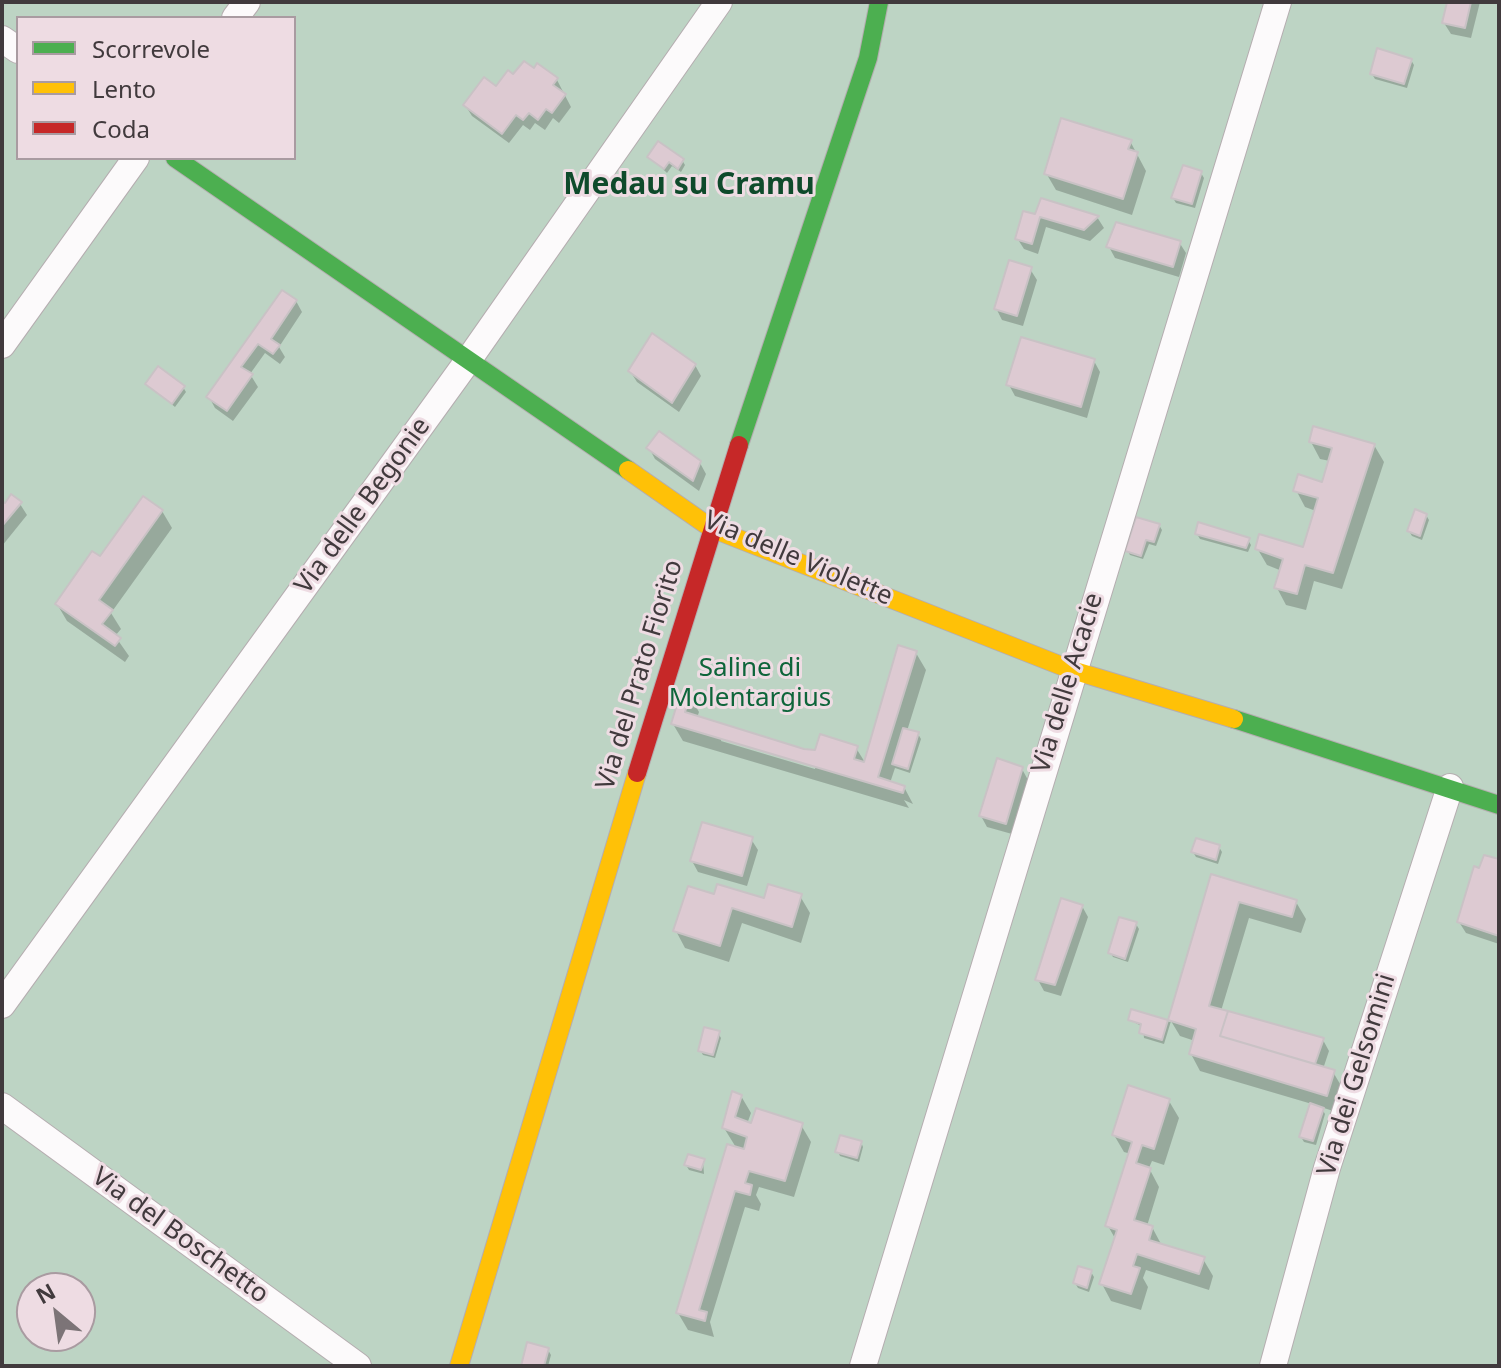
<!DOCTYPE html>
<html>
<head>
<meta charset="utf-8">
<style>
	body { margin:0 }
	#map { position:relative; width:1501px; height:1368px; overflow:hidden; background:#eae0e4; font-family:"Noto Sans",sans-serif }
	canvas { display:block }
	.frame { position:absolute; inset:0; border:4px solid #413a3d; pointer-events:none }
	.legend { position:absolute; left:16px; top:16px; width:280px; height:144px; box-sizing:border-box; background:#eedce3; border:2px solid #a99ba1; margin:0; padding:10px 14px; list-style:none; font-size:24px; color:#413a3d }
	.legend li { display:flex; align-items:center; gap:16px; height:40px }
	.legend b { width:40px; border:2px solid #a99ba1 }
	.north { position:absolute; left:16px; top:1272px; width:80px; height:80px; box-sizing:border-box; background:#eedce3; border:2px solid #a99ba1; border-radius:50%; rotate:331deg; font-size:22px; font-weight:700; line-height:32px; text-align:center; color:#413a3d }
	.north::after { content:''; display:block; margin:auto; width:28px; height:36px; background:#7c7477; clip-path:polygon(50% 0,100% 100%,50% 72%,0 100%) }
</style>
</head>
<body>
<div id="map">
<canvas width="1501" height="1368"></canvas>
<div class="frame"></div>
<ul class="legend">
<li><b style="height:10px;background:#4caf50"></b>Scorrevole</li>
<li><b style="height:10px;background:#ffc107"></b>Lento</li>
<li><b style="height:10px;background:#c62828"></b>Coda</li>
</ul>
<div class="north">N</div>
</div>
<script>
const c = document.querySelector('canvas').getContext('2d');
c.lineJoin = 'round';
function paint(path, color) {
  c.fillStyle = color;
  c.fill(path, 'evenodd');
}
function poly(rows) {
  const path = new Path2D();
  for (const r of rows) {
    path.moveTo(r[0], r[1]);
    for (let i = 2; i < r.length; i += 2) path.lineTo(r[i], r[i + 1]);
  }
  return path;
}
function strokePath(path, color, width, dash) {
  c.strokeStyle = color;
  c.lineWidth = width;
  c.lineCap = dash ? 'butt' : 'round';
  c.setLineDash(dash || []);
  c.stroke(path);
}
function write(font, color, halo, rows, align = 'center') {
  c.font = font + ' "Noto Sans",sans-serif';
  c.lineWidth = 6;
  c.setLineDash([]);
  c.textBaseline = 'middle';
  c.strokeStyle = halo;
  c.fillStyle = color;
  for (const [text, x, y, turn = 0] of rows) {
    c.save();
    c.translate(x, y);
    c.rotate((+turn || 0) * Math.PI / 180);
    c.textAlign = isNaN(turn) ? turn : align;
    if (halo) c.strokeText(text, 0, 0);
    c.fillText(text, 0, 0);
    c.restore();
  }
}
paint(poly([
	[2,2,1499,2,1499,1366,2,1366],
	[18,18,294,18,294,158,18,158],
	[32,1288,80,1288,80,1336,32,1336]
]), '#bdd4c4');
paint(poly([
	[1449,2,1480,2,1471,38,1451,34,1444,23],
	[1411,60,1414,65,1407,88,1375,79,1372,74],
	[514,77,557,80,571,107,559,123,553,118,545,130,535,123,530,130,523,125,509,143,472,116,465,105],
	[1130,141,1146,171,1132,215,1056,190,1046,173],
	[650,157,682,160,685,165,681,172,672,166,667,173],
	[1201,173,1204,178,1195,208,1176,203,1173,198],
	[1025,214,1097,217,1104,228,1090,241,1046,227,1038,254,1024,249,1017,238],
	[1179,242,1186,253,1179,277,1115,258,1109,247],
	[1030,269,1037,280,1023,326,1002,320,996,308],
	[296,301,302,312,279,347,285,357,280,364,265,353,250,374,258,387,233,421,215,408,209,397],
	[1094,361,1100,372,1087,418,1015,396,1009,385],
	[695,365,701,376,679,412,637,382,630,371],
	[147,384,183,387,186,392,175,407],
	[1311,442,1374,445,1384,462,1342,589,1314,581,1306,610,1286,605,1277,588,1282,571,1267,565,1257,548,1304,550,1316,511,1305,507,1296,490,1323,484,1330,461,1320,459],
	[649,448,700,463,706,474,699,491,655,459],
	[2,503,20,504,27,515,2,546],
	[162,511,172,528,111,613,121,629,115,636,129,656,125,662,67,621,57,604,100,559],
	[1426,515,1429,520,1422,540,1412,536,1409,531],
	[1159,525,1162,530,1156,546,1149,544,1143,559,1130,555,1127,550],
	[1197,534,1248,540,1251,545,1248,552,1200,539],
	[916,653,926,670,907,731,918,734,921,739,910,773,895,768,890,783,904,787,913,804,904,800,909,808,683,741,673,724,689,695,699,712,697,718,804,751,856,748,866,764],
	[722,737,816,765,815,769,721,741],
	[1022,769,1028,780,1012,834,987,827,981,816],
	[751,839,758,850,747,886,698,872,692,861],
	[1219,847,1222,852,1218,864,1196,857,1193,852],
	[1499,862,1499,944,1466,933,1459,922,1480,870],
	[1212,876,1296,902,1306,919,1301,933,1249,918,1221,1011,1323,1040,1329,1051,1323,1069,1333,1072,1343,1089,1336,1112,1321,1107,1325,1114,1316,1145,1304,1142,1301,1137,1312,1104,1200,1071,1191,1054,1195,1041,1180,1036,1171,1021,1164,1044,1144,1038,1143,1027,1130,1020,1133,1011,1170,1022],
	[800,896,810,913,801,943,742,923,729,962,685,948,676,931,715,897,765,900],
	[1082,906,1088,917,1061,996,1044,991,1038,980],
	[1136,924,1139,929,1128,962,1113,957,1110,952],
	[718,1033,721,1038,715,1058,703,1055,700,1050],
	[741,1096,751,1113,747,1124,801,1125,811,1142,794,1197,759,1187,756,1195,761,1204,759,1211,745,1207,710,1322,714,1337,688,1330,678,1313,737,1149,724,1128],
	[1169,1101,1179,1118,1164,1165,1152,1161,1149,1168,1159,1187,1147,1226,1152,1227,1161,1244,1203,1259,1213,1276,1209,1290,1146,1270,1143,1278,1148,1287,1141,1310,1111,1301,1102,1284,1116,1240,1108,1226,1131,1154,1124,1152,1114,1135],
	[861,1142,863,1147,859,1162,840,1156,838,1152],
	[703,1161,704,1174,689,1170,686,1165],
	[1091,1272,1094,1277,1089,1292,1078,1288,1075,1283],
	[548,1350,551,1355,548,1366,523,1366]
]), '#0003');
const building = poly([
	[1447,2,1471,2,1465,28,1442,23,1447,2],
	[1377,48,1412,59,1404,84,1370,74,1377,48],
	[524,61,534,68,537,63,558,78,553,85,566,94,552,113,546,109,538,120,529,113,523,120,516,115,502,134,463,105,484,77,496,86,508,70,513,74,524,61],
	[1061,118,1132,140,1128,149,1138,152,1123,199,1044,174,1061,118],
	[658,141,684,159,678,169,669,162,664,169,647,157,658,141],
	[1183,165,1202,171,1192,204,1171,198,1183,165],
	[1041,198,1099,216,1084,230,1040,217,1032,244,1015,239,1023,211,1035,214,1041,198],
	[1116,222,1181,241,1173,267,1106,247,1116,222],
	[1009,260,1032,267,1017,316,994,309,1009,260],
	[282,290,297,300,271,339,280,345,273,354,258,344,241,367,253,374,227,411,206,397,282,290],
	[652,333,696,364,672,403,628,371,652,333],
	[1021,337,1095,359,1081,407,1006,385,1021,337],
	[158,366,185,386,172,404,145,384,158,366],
	[1313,426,1375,444,1333,573,1305,565,1297,594,1274,588,1283,559,1255,549,1259,534,1303,547,1318,498,1293,491,1298,474,1322,482,1332,448,1309,442,1313,426],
	[659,431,701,461,693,481,646,448,659,431],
	[11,494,22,502,2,526,2,501,5,503,11,494],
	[143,496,163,510,99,600,113,610,102,624,121,638,115,646,55,604,92,551,100,556,143,496],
	[1415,509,1427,514,1420,536,1407,531,1415,509],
	[1136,517,1160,524,1154,542,1146,540,1141,556,1125,551,1136,517],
	[1198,522,1250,538,1246,548,1195,534,1198,522],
	[898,645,917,651,878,777,905,786,903,793,671,724,681,691,691,693,685,712,804,749,815,750,820,734,858,746,854,759,864,762,898,645],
	[903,728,919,732,908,769,892,764,903,728],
	[997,758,1023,767,1006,824,979,816,997,758],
	[702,822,753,837,742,876,690,861,702,822],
	[1196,838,1220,845,1216,860,1191,852,1196,838],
	[1484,855,1499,859,1499,936,1457,922,1474,866,1479,868,1484,855],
	[1211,874,1297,900,1292,917,1239,902,1209,1006,1228,1011,1220,1036,1335,1070,1327,1096,1189,1054,1196,1029,1168,1020,1211,874],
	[717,884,764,898,768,884,802,894,792,927,732,908,720,946,673,931,688,886,714,894,717,884],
	[1061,898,1083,905,1055,985,1035,980,1061,898],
	[1119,917,1137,922,1125,959,1108,953,1119,917],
	[1131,1009,1168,1020,1162,1040,1139,1033,1141,1024,1128,1020,1131,1009],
	[1228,1011,1324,1038,1315,1064,1220,1036,1228,1011],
	[704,1027,720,1031,713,1055,698,1051,704,1027],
	[1128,1085,1170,1099,1154,1149,1142,1145,1136,1163,1151,1168,1134,1220,1153,1226,1149,1240,1205,1257,1199,1274,1137,1254,1133,1266,1140,1268,1131,1294,1099,1284,1117,1230,1105,1226,1132,1142,1112,1135,1128,1085],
	[732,1091,742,1095,735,1117,751,1123,756,1108,803,1123,785,1181,749,1171,745,1183,752,1185,750,1195,735,1191,699,1310,707,1312,705,1321,676,1313,727,1144,744,1149,747,1137,722,1128,732,1091],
	[1310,1103,1324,1108,1313,1141,1299,1137,1310,1103],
	[840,1135,862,1141,857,1158,835,1152,840,1135],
	[688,1154,705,1159,701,1170,684,1165,688,1154],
	[1078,1266,1092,1270,1087,1288,1073,1283,1078,1266],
	[527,1342,549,1348,544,1366,521,1366,527,1342]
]);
paint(building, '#ddcad2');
strokePath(building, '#c9c2c5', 2);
const street = poly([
	[235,18,247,2],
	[2,39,18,50],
	[2,345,136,158],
	[2,1005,467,362,719,2],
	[2,1106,358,1366],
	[863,1366,1278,2],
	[1273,1366,1327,1168,1450,787]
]);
const fast = poly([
	[175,158,628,470],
	[739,445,868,58,879,2],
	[1234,719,1499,805]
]);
const slow = poly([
	[628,470,711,528,1072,670,1234,719],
	[459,1366,637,773]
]);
const jam = poly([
	[637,773,739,445]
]);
strokePath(street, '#b5adb0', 28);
strokePath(fast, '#b5adb0', 20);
strokePath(slow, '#b5adb0', 20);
strokePath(jam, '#b5adb0', 20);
strokePath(street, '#fcfafb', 26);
strokePath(fast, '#4caf50', 18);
strokePath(slow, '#ffc107', 18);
strokePath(jam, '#c62828', 18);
write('26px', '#413a3d', '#eedce3', [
	["Via delle Begonie",363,506,-54],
	["Via delle Violette",798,559,23],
	["Via del Prato Fiorito",640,675,-73],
	["Via delle Acacie",1068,683,-73],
	["Via dei Gelsomini",1357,1075,-73],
	["Via del Boschetto",180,1236,36]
]);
write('26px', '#0e653a', '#eedce3', [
	["Saline di",750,669],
	["Molentargius",750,699]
]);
write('bold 30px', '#0e4a2b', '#eedce3', [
	["Medau su Cramu",689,185]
]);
</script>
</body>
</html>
